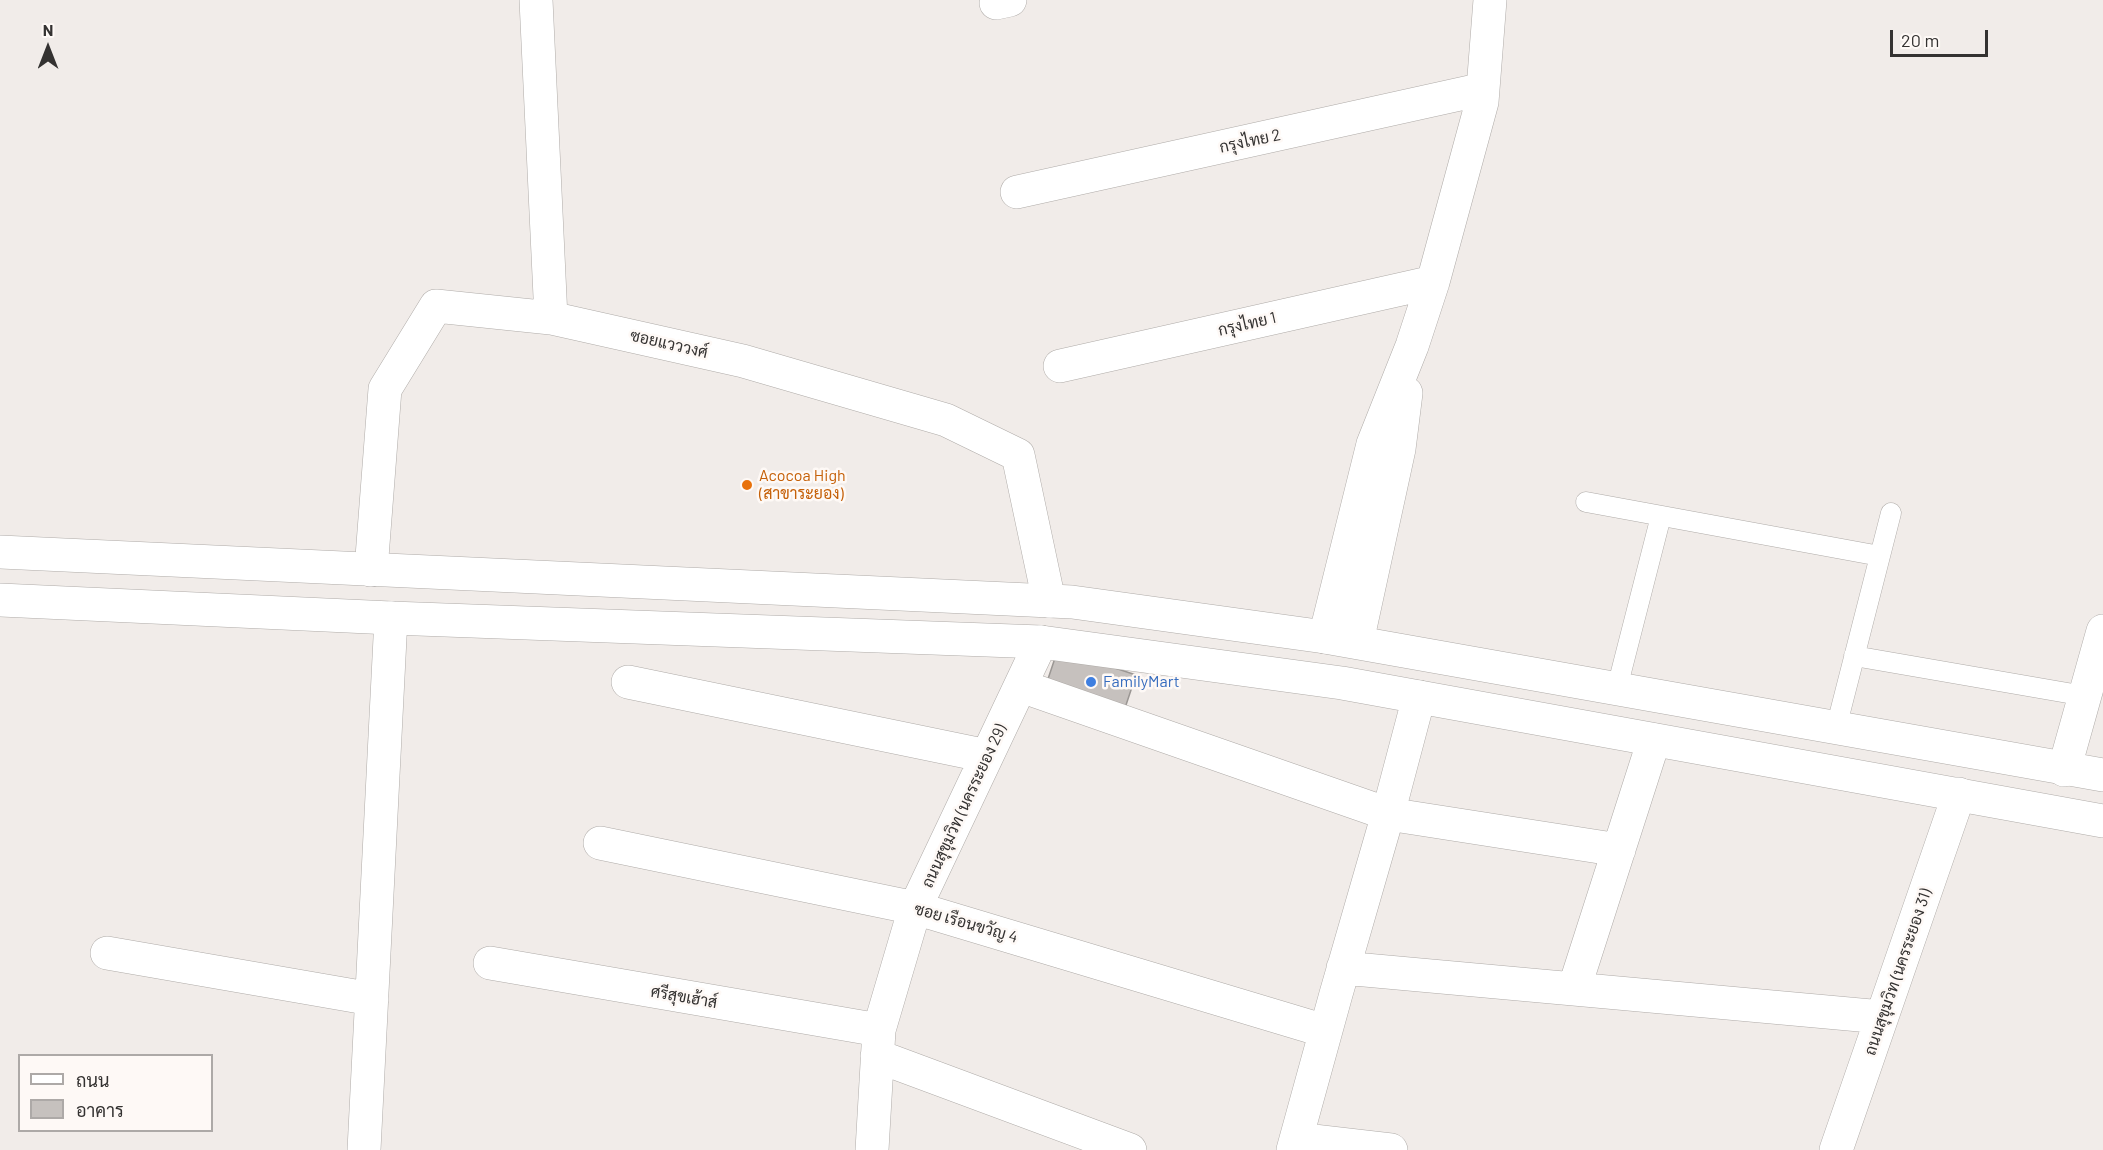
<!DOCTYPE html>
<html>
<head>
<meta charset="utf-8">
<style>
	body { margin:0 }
	#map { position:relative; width:2103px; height:1150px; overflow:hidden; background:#f1ece9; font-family:Barlow,Sarabun,sans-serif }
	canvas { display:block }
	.legend { position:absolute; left:18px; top:1054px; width:195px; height:78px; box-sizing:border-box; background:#fef9f6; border:2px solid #ada9a7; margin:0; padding:8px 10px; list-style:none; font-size:18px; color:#343231 }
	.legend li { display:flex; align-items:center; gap:12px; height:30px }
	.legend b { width:30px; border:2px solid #ada9a7 }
	.north { position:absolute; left:18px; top:18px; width:60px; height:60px; -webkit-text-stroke:4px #fef9f6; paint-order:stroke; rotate:0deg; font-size:16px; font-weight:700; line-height:24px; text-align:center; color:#343231 }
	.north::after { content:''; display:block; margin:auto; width:21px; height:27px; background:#343231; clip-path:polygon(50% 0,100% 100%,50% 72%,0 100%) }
	.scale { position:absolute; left:1890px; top:30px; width:98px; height:27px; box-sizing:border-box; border:3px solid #343231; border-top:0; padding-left:8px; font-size:18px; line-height:21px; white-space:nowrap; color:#343231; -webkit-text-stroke:4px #fef9f6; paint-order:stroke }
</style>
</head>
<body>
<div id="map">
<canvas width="2103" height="1150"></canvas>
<ul class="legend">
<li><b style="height:8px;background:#fff"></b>ถนน</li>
<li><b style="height:16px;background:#c6c1be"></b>อาคาร</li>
</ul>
<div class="north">N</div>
<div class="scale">20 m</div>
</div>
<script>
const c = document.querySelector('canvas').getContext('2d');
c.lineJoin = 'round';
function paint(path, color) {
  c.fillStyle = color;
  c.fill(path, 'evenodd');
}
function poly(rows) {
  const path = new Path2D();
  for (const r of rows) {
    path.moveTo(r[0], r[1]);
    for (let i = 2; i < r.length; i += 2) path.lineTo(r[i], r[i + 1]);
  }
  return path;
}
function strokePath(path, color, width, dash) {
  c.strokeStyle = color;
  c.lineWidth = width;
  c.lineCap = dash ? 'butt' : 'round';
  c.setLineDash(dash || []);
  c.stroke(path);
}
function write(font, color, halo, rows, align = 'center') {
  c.font = font + ' Barlow,Sarabun,sans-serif';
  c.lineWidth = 5;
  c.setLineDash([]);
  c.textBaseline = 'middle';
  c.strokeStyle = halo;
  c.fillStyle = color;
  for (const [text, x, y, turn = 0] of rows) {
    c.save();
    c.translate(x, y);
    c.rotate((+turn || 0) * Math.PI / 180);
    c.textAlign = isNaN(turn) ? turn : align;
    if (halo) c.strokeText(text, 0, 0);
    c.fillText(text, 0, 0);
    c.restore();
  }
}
const building = poly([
	[1058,649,1136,675,1123,714,1045,688,1058,649]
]);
paint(building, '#c6c1be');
strokePath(building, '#9a9693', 1.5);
const lane = poly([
	[1586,502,1880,556],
	[1854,656,2085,696],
	[1617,688,1661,516],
	[1836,728,1891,513]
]);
const street = poly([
	[536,0,551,318],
	[996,3,1010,0],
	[1017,192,1483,89],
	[1060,366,1433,282],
	[371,570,385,389,436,306,551,318,743,361,946,420,1018,455,1049,601],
	[1325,637,1373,444,1412,346,1433,282,1482,102,1490,0],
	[1357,642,1399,449,1406,393],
	[628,682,987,756],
	[1021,686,1388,814,1619,850],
	[2064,770,2103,631],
	[600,843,915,908,1325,1031],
	[107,953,372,999],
	[490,963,879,1030],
	[1343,968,1882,1017],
	[1574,989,1654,740],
	[877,1056,1130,1150],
	[1296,1139,1391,1150],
	[364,1150,391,618],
	[872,1150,879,1030,915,908,1041,642],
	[1293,1150,1336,994,1388,814,1419,697],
	[1836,1150,1959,794]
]);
const secondary = poly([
	[0,552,1072,602,1325,637,2103,775],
	[0,600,391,618,1041,642,1342,683,2103,821]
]);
strokePath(lane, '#afaba8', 21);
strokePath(street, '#afaba8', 34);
strokePath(secondary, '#afaba8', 34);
strokePath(lane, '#fff', 20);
strokePath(street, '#fff', 33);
strokePath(secondary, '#fff', 33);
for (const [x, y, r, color] of [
	[747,485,6,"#e8710a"],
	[1091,682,6,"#3f7fe0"]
]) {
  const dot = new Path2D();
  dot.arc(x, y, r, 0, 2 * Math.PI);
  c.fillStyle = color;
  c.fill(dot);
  strokePath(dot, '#fef9f6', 2);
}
write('16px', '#343231', '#fef9f6', [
	["กรุงไทย 2",1250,141,-12],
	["กรุงไทย 1",1247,324,-13],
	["ซอยแวววงศ์",669,344,13],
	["ถนนสุขุมวิท (นครระยอง 29)",964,806,-65],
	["ซอย เรือนขวัญ 4",966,923,16],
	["ถนนสุขุมวิท (นครระยอง 31)",1898,972,-71],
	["ศรีสุขเฮ้าส์",684,997,10]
]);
write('16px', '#c56008', '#fef9f6', [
	["Acocoa High",759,476],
	["(สาขาระยอง)",759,494]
], 'left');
write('16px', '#366cbe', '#fef9f6', [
	["FamilyMart",1103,682]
], 'left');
</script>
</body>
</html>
